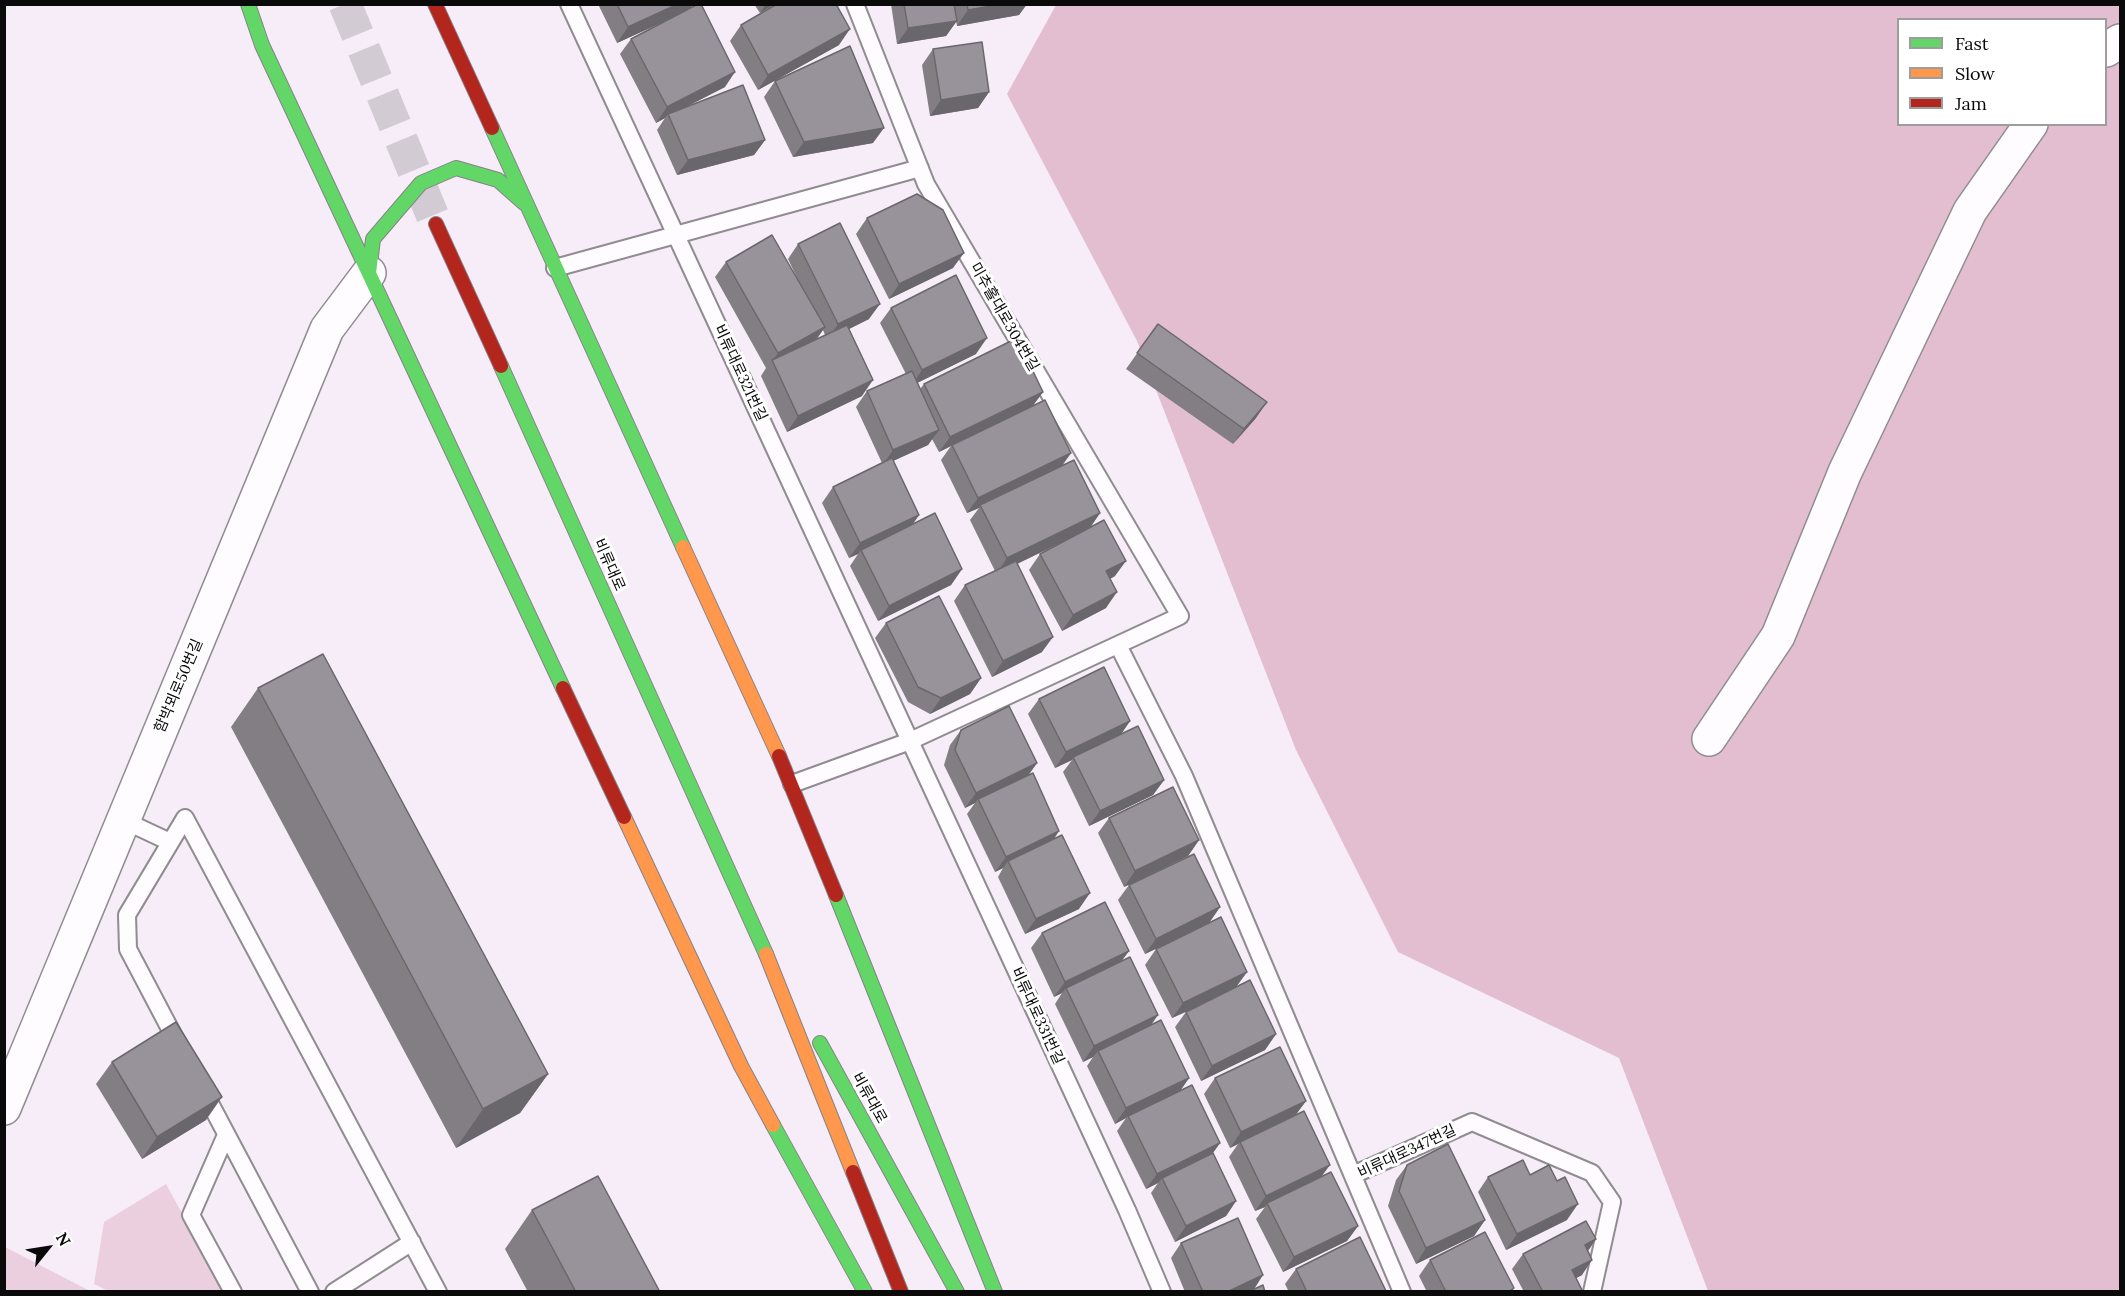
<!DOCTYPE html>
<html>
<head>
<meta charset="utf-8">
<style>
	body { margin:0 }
	#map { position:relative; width:2125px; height:1296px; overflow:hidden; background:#f6edf8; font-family:Lora,serif }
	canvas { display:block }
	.frame { position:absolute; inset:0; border:6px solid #0a0a0a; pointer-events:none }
	.legend { position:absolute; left:1897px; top:18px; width:210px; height:108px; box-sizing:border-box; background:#fff; border:2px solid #9d9d9d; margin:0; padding:8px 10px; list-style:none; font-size:18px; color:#0a0a0a }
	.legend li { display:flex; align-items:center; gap:12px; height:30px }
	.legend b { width:30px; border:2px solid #9d9d9d }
	.north { position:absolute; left:18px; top:1218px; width:60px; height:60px; -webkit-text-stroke:4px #fff; paint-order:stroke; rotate:60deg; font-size:16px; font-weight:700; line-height:24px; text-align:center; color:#0a0a0a }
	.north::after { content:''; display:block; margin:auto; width:21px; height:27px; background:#0a0a0a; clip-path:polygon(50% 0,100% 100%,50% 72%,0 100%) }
</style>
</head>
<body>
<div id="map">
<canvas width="2125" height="1296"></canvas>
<div class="frame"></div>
<ul class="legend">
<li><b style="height:8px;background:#63d668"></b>Fast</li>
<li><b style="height:8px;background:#ff974d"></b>Slow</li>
<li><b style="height:8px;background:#b3261e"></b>Jam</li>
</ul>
<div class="north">N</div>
</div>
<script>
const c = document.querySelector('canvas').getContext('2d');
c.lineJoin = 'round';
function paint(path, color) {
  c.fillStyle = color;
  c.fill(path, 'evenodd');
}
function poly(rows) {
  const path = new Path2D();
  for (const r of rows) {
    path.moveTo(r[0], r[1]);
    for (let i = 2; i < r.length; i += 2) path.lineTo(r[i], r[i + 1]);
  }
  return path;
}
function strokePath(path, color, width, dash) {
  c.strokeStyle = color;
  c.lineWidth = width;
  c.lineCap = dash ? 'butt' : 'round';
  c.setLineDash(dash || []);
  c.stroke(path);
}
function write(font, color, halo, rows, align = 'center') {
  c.font = font + ' Lora,"Noto Sans KR",serif';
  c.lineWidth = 6;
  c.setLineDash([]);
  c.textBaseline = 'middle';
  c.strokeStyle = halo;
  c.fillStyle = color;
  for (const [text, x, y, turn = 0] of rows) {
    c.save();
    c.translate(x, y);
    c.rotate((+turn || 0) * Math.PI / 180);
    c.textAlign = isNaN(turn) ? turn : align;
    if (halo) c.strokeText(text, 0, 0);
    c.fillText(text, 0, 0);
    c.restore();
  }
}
paint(poly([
	[166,1184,225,1291,108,1291,94,1284,104,1222],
	[5,1247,90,1291,5,1291]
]), '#eccfdf');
paint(poly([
	[1056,5,2120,5,2120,1291,1708,1291,1619,1058,1398,952,1296,750,1137,341,1007,94],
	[1898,20,2106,20,2106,124,1898,124]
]), '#e2bed0');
strokePath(poly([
	[345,4,436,224]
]), '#d3cbd4', 33, [33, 16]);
const lane = poly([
	[569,4,1127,1210,1162,1292],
	[555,268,920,168],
	[1118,645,1184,776,1402,1292],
	[792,784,910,741,1180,616,926,184,855,4],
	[123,820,170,842],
	[179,1046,128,949,127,915,185,818,438,1292],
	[203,1090,310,1292],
	[226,1135,191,1215,233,1292],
	[1353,1175,1472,1122,1592,1173,1612,1202,1592,1292],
	[334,1292,412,1242]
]);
const street = poly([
	[2106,50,2120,41],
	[1709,739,1778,636,1845,472,1970,211,2031,124],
	[4,1108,327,329,369,273]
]);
const fast = poly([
	[248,4,262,45,563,688],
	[492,128,683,547],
	[369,273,373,239,421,183,456,168,498,180,524,203],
	[501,366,766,954],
	[836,895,995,1292],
	[820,1043,957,1292],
	[773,1125,865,1292]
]);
const slow = poly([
	[683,547,779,756],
	[624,817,741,1066,773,1125],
	[766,954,853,1172]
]);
const jam = poly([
	[435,4,492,128],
	[436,224,501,366],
	[563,688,624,817],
	[779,756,836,895],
	[853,1172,901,1292]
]);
strokePath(lane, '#908c91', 20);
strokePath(street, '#908c91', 36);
strokePath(fast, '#878388', 16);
strokePath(slow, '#878388', 16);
strokePath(jam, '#878388', 16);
strokePath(lane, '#fefcfe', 16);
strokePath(street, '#fefcfe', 33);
strokePath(fast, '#63d668', 14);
strokePath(slow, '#ff974d', 14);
strokePath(jam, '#b3261e', 14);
paint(poly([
	[598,4,693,4,690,8,725,87,686,107,765,140,754,155,677,175,657,130,665,118,656,123,620,54,631,39,670,19,617,43],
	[754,4,775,4,760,13],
	[891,4,1027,4,1019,15,957,26,956,21,946,36,897,44],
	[741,25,839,45,758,90,730,41],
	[933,49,989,92,978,108,930,116,922,65],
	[775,81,873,143,793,157,764,97],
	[867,218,953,268,889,299,856,234],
	[798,244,869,319,849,329,862,396,787,432,761,376,766,368,715,277,726,262,798,280,788,259],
	[823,330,825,335,816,339],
	[891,308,976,354,917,383,920,389,924,384,1043,392,1033,405,1071,453,1062,466,1100,513,1090,528,1115,576,1110,579,1106,608,1062,631,1029,570,1040,554,1076,535,1017,564,1042,652,992,677,954,601,965,585,995,571,970,520,979,508,967,513,941,460,951,446,939,452,932,439,928,445,893,461,919,515,912,525,962,569,951,585,878,621,850,566,858,554,849,558,822,503,833,487,882,463,856,407,867,391,906,374,880,323],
	[1158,324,1256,418,1233,444,1126,369],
	[886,623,981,678,970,694,930,714,908,702,875,638],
	[258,688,548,1074,520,1113,456,1148,231,727],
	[1039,699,1130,721,1122,733,1164,780,1153,795,1089,826,1063,772,1072,760,1055,768,1028,714],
	[961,730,1037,763,1028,776,1054,839,1079,909,1025,934,998,877,1003,868,995,872,967,814,975,803,965,808,944,765,950,745],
	[1109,818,1199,840,1188,856,1124,887,1098,833],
	[1129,885,1220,907,1209,923,1145,954,1118,900],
	[1042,933,1129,951,1121,961,1151,1025,1189,1078,1180,1091,1220,1143,1213,1153,1236,1201,1226,1216,1175,1242,1151,1193,1158,1183,1146,1189,1117,1131,1126,1118,1115,1124,1087,1066,1093,1057,1083,1062,1055,1004,1062,993,1054,997,1031,948],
	[1156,949,1247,972,1236,987,1276,1034,1265,1050,1201,1081,1175,1027,1186,1012,1172,1018,1145,965],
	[112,1062,206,1120,142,1159,96,1084],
	[1215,1078,1306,1101,1296,1114,1322,1177,1358,1226,1347,1241,1283,1272,1256,1219,1265,1207,1255,1211,1229,1157,1238,1144,1230,1148,1204,1094],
	[1407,1165,1485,1220,1474,1236,1416,1264,1388,1206,1396,1180],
	[1530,1175,1567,1220,1506,1250,1478,1192,1488,1177],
	[532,1210,660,1292,528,1292,505,1249],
	[1596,1239,1588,1251,1582,1275,1576,1278,1583,1292,1524,1292,1512,1269,1523,1254],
	[1181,1243,1254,1289,1265,1292,1185,1292,1171,1258],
	[1430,1260,1514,1288,1512,1292,1427,1292,1419,1276],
	[1296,1269,1386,1292,1289,1292,1285,1284]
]), '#837e84');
paint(poly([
	[678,4,693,4,689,10,617,43,628,27],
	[766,4,775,4,760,13],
	[1002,4,1027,4,1019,15,957,26,968,10],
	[957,21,946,36,897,44,908,28],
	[850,29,839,45,758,90,768,75],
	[735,72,725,87,668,116,668,114,665,118,656,123,667,107],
	[989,92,978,108,930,116,941,100],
	[884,128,873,143,793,157,804,142],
	[765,140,754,155,677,175,688,160],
	[964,253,953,268,889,299,899,284],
	[880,304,869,319,827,340,838,324],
	[825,327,814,343,772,361,778,353],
	[987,338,976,354,911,386,922,370],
	[873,380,862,396,787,432,798,416],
	[1043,392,1032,407,952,445,951,446,939,452,950,437],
	[1267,402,1256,418,1233,444,1244,429],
	[939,430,928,445,882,466,893,450],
	[1071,453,1060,468,980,505,979,508,967,513,978,498],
	[1100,513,1089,529,996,574,1007,558],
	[919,515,908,531,861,550,858,554,849,558,860,543],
	[1126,561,1115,576,1095,587,1106,571],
	[962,569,951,585,878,621,889,606],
	[1117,592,1106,608,1062,631,1073,615],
	[1053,637,1042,652,992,677,1003,661],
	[981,678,970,694,930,714,941,698],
	[1130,721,1119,737,1073,757,1072,760,1055,768,1066,752],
	[1037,763,1026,778,978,799,975,803,965,808,976,793],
	[1164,780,1153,795,1089,826,1100,811],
	[1059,831,1049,847,1008,861,1003,868,995,872,1006,857],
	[1199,840,1188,856,1124,887,1135,871],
	[1090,893,1079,909,1025,934,1036,919],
	[1220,907,1209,923,1145,954,1156,939],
	[1129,951,1118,966,1066,988,1062,993,1054,997,1065,982],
	[1247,972,1236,987,1172,1018,1183,1003],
	[1158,1015,1147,1031,1098,1051,1093,1057,1083,1062,1094,1046],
	[1276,1034,1265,1050,1201,1081,1212,1066],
	[548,1074,520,1113,456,1148,483,1109],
	[1189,1078,1178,1094,1128,1116,1126,1118,1115,1124,1126,1108],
	[222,1097,206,1120,142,1159,157,1137],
	[1306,1101,1295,1116,1240,1142,1238,1144,1230,1148,1241,1132],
	[1220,1143,1209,1158,1162,1178,1158,1183,1146,1189,1157,1174],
	[1330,1165,1319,1180,1267,1203,1265,1207,1255,1211,1266,1196],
	[1236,1201,1226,1216,1175,1242,1186,1226],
	[1578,1204,1567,1220,1506,1250,1517,1234],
	[1485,1220,1474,1236,1416,1264,1426,1248],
	[1358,1226,1347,1241,1283,1272,1294,1257],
	[1596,1239,1585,1255,1585,1245],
	[1592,1260,1582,1275,1561,1286,1572,1270],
	[1263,1275,1253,1291,1251,1292,1227,1292]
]), '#6a676c');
const building = poly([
	[617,4,678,4,628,27,617,4],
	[698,4,701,4,735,72,667,107,631,39,698,4],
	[777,4,836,4,850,29,768,75,741,25,777,4],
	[904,4,954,4,957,21,908,28,904,4],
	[967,4,1002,4,968,10,967,4],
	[982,42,989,92,941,100,933,49,982,42],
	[850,46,884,128,804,142,775,81,850,46],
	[743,85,765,140,688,160,668,114,743,85],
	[917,194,943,210,964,253,899,284,867,218,917,194],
	[840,223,880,304,838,324,798,244,840,223],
	[772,235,825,327,778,353,726,262,772,235],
	[956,275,987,338,922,370,891,308,956,275],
	[1158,324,1267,402,1244,429,1137,353,1158,324],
	[847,325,873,380,798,416,772,360,847,325],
	[1017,338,1043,392,950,437,924,384,1017,338],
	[912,371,939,430,893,450,867,391,912,371],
	[1045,400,1071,453,978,498,952,445,1045,400],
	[892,458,919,515,860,543,833,487,892,458],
	[1074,460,1100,513,1007,558,980,505,1074,460],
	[935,513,962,569,889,606,861,550,935,513],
	[1104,520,1126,561,1106,571,1117,592,1073,615,1040,554,1104,520],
	[1016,561,1053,637,1003,661,965,585,1016,561],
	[939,596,981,678,941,698,918,687,886,623,939,596],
	[323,654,548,1074,483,1109,258,688,323,654],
	[1104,667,1130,721,1066,752,1039,699,1104,667],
	[1009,706,1037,763,976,793,955,750,961,730,1009,706],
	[1138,726,1164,780,1100,811,1073,757,1138,726],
	[1033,773,1059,831,1006,857,978,799,1033,773],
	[1173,787,1199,840,1135,871,1109,818,1173,787],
	[1062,835,1090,893,1036,919,1008,861,1062,835],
	[1194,854,1220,907,1156,939,1129,885,1194,854],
	[1105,902,1129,951,1065,982,1042,933,1105,902],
	[1221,917,1247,972,1183,1003,1156,949,1221,917],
	[1130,957,1158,1015,1094,1046,1066,988,1130,957],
	[1250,980,1276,1034,1212,1066,1186,1012,1250,980],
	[1161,1020,1189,1078,1126,1108,1098,1051,1161,1020],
	[176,1022,222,1097,157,1137,112,1062,176,1022],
	[1280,1047,1306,1101,1241,1132,1215,1078,1280,1047],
	[1192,1085,1220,1143,1157,1174,1128,1116,1192,1085],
	[1304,1111,1330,1165,1266,1196,1240,1142,1304,1111],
	[1448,1144,1485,1220,1426,1248,1399,1191,1407,1165,1448,1144],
	[1213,1153,1236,1201,1186,1226,1162,1178,1213,1153],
	[1523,1160,1530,1175,1549,1165,1557,1181,1565,1177,1578,1204,1517,1234,1488,1177,1523,1160],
	[1331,1172,1358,1226,1294,1257,1267,1203,1331,1172],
	[598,1176,660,1292,576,1292,532,1210,598,1176],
	[1238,1218,1263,1275,1227,1292,1203,1292,1181,1243,1238,1218],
	[1586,1221,1596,1239,1585,1245,1592,1260,1572,1270,1583,1292,1543,1292,1523,1254,1586,1221],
	[1485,1232,1514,1288,1508,1292,1446,1292,1430,1260,1485,1232],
	[1360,1237,1386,1291,1307,1292,1296,1269,1360,1237],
	[1263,1285,1265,1292,1248,1292,1263,1285]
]);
paint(building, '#98939a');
strokePath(building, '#6a676c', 1.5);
write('15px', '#0a0a0a', '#fff', [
	["미추홀대로304번길",1004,317,60],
	["비류대로321번길",740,373,65],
	["비류대로",609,565,66],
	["함박뫼로50번길",179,686,-67],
	["비류대로331번길",1037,1016,65],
	["비류대로",869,1098,61],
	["비류대로347번길",1407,1152,-25]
]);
</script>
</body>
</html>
